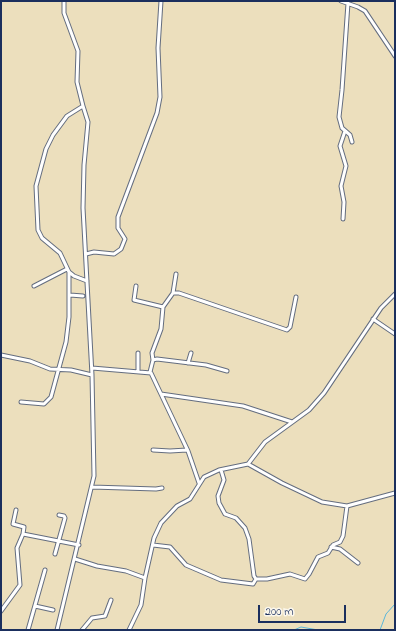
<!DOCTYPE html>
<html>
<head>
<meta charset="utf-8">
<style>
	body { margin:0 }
	#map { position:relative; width:396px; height:631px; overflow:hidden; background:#ecdfbd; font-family:"Indie Flower",sans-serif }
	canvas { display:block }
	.frame { position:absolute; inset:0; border:2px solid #1b2f5e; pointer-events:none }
	.scale { position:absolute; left:258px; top:605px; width:88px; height:18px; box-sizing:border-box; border:2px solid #1b2f5e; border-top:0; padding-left:5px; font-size:12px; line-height:14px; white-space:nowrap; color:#1b2f5e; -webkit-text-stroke:3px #fbf7ec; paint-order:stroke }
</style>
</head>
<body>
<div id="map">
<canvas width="396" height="631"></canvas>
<div class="frame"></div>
<div class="scale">200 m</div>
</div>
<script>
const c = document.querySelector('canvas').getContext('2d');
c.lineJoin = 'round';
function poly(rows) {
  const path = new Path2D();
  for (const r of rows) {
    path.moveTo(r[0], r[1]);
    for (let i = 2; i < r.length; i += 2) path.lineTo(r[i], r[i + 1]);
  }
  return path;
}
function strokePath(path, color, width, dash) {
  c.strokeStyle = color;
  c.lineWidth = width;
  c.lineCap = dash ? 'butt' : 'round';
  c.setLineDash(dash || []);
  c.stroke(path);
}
strokePath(poly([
	[294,630,301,627,318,630],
	[347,630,356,630],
	[380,630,386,614,395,604]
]), '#5bb6d9', 1);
const minor = poly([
	[64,1,64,13,78,51,77,82,83,106,67,116,53,135,46,149,36,186,38,230,42,238,60,253,69,272,74,276,87,281],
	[341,1,358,7,365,11,395,56],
	[348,3,342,90,339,117,342,128,350,135,352,142],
	[343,219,344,202,341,186,346,166,340,146,345,131],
	[86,254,94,252,114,254,121,249,125,239,118,228,118,217,157,113,160,97,158,48,161,1],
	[34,286,67,269],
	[136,286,134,300,163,307],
	[173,293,176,274],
	[70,295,83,296],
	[373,319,395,334],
	[138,353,138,371],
	[1,355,30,361,50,369,71,370,92,375],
	[153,360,152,353,161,329,163,307,173,293,179,293,287,330,290,327,296,297],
	[188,363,191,353],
	[92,368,151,373,188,451,199,483],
	[150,372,153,360,157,359,206,365,227,371],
	[161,394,243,406,292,422],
	[21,402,44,404,51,397,66,342,69,317,69,272],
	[153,450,170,451,187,450],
	[248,464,282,483,322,502,347,506,395,493],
	[221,470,224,480,218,496,219,503,225,514,236,518,245,528,249,539,254,576,256,579,267,579,290,574,305,579,309,574,318,557,328,553,333,545,340,542,343,536,347,506],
	[92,487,156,489,162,488],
	[16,510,13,524,24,527,23,534,79,545],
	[153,545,170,547,186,565,221,580,253,584,256,579],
	[331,547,340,549,358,563],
	[55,554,65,518,64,516,59,515],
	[75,559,97,566,126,571,145,578,154,538,161,523,177,506,190,499,204,477,219,470,248,464,265,442,309,410,324,393,381,308,395,294],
	[35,606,53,610],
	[1,611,20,585,17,548,23,534],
	[28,630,45,570],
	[57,630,94,476,92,375,83,208,84,165,88,122,83,106],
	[82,630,92,618,105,616,111,600],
	[129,630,141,605,145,578]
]);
strokePath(minor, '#646d7f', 5);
strokePath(minor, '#fff', 3);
</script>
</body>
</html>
